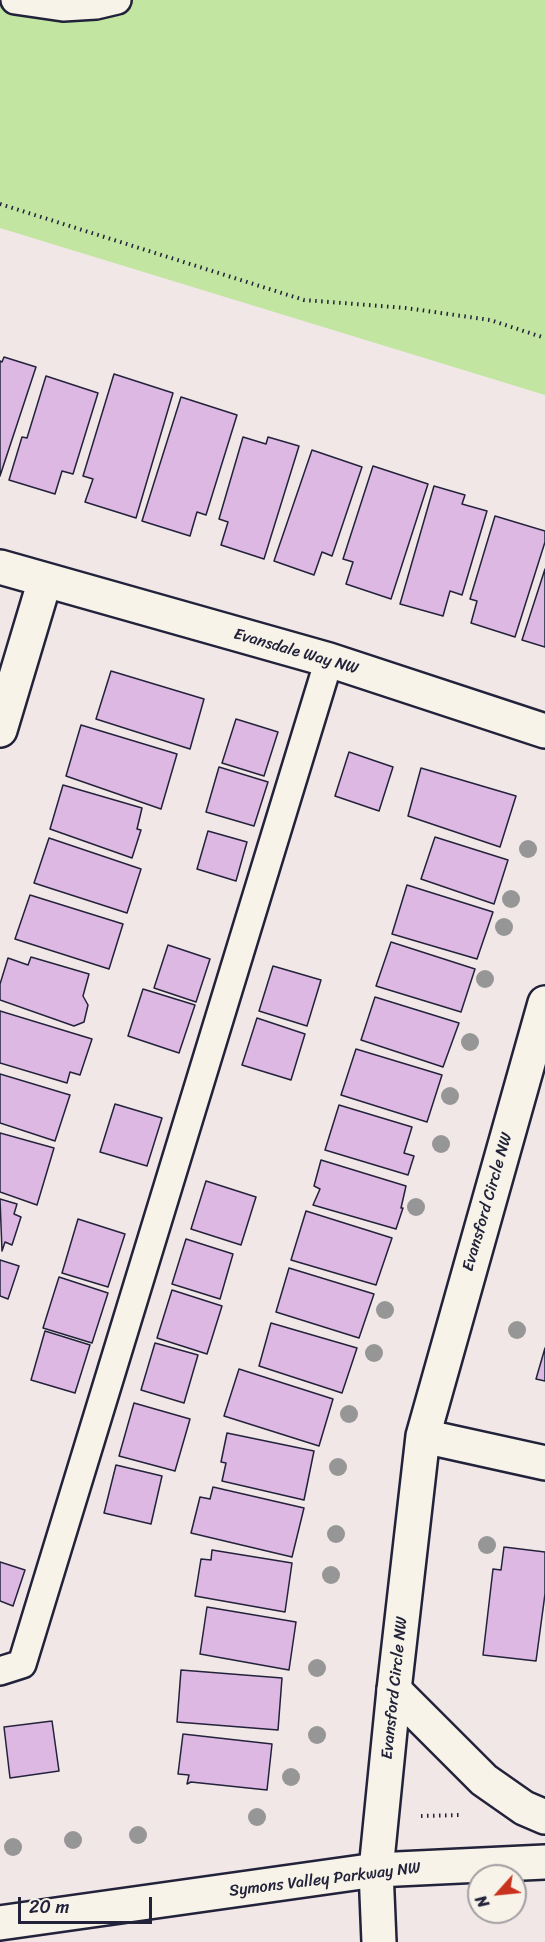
<!DOCTYPE html>
<html>
<head>
<meta charset="utf-8">
<style>
	body { margin:0 }
	#map { position:relative; width:545px; height:1942px; overflow:hidden; background:#f2e7e7; font-family:Sriracha,sans-serif }
	canvas { display:block }
	.north { position:absolute; left:467px; top:1864px; width:60px; height:60px; box-sizing:border-box; background:#f7f3e8; border:2px solid #a29fa3; border-radius:50%; rotate:243deg; font-size:16px; font-weight:700; line-height:24px; text-align:center; color:#22223b }
	.north::after { content:''; display:block; margin:auto; width:21px; height:27px; background:#c8321e; clip-path:polygon(50% 0,100% 100%,50% 72%,0 100%) }
	.scale { position:absolute; left:18px; top:1897px; width:134px; height:27px; box-sizing:border-box; border:3px solid #22223b; border-top:0; padding-left:8px; font-size:18px; line-height:21px; white-space:nowrap; color:#22223b; -webkit-text-stroke:4px #f7f3e8; paint-order:stroke }
</style>
</head>
<body>
<div id="map">
<canvas width="545" height="1942"></canvas>
<div class="north">N</div>
<div class="scale">20 m</div>
</div>
<script>
const c = document.querySelector('canvas').getContext('2d');
c.lineJoin = 'round';
function paint(path, color) {
  c.fillStyle = color;
  c.fill(path, 'evenodd');
}
function poly(rows) {
  const path = new Path2D();
  for (const r of rows) {
    path.moveTo(r[0], r[1]);
    for (let i = 2; i < r.length; i += 2) path.lineTo(r[i], r[i + 1]);
  }
  return path;
}
function strokePath(path, color, width, dash) {
  c.strokeStyle = color;
  c.lineWidth = width;
  c.lineCap = dash ? 'butt' : 'round';
  c.setLineDash(dash || []);
  c.stroke(path);
}
function write(font, color, halo, rows, align = 'center') {
  c.font = font + ' Sriracha,sans-serif';
  c.lineWidth = 5;
  c.setLineDash([]);
  c.textBaseline = 'middle';
  c.strokeStyle = halo;
  c.fillStyle = color;
  for (const [text, x, y, turn = 0] of rows) {
    c.save();
    c.translate(x, y);
    c.rotate((+turn || 0) * Math.PI / 180);
    c.textAlign = isNaN(turn) ? turn : align;
    if (halo) c.strokeText(text, 0, 0);
    c.fillText(text, 0, 0);
    c.restore();
  }
}
paint(poly([
	[0,0,545,0,545,395,0,228]
]), '#c2e6a1');
const building = poly([
	[4,357,36,367,0,476,0,361,2,362,4,357],
	[114,374,173,393,136,518,85,502,93,479,83,476,114,374],
	[46,376,98,393,73,474,62,471,55,494,9,480,22,437,27,438,46,376],
	[181,397,237,415,206,515,197,512,190,536,142,521,181,397],
	[243,437,266,444,268,437,299,446,264,559,221,545,228,522,219,519,243,437],
	[312,450,362,467,332,556,322,552,314,575,274,561,312,450],
	[373,466,428,484,391,599,346,584,353,562,343,559,373,466],
	[434,486,465,495,462,504,487,511,462,595,450,591,443,616,400,604,434,486],
	[495,516,545,531,545,542,515,637,471,623,477,601,470,599,495,516],
	[545,569,545,647,522,640,545,569],
	[111,671,204,699,190,749,96,719,111,671],
	[236,719,278,732,264,776,222,763,236,719],
	[81,725,177,754,161,809,66,776,81,725],
	[349,752,393,767,379,811,335,796,349,752],
	[219,767,268,782,254,826,206,812,219,767],
	[421,768,516,796,500,847,408,816,421,768],
	[63,785,142,808,137,829,141,830,132,858,50,829,63,785],
	[208,831,247,842,236,881,197,869,208,831],
	[435,837,508,860,494,904,421,879,435,837],
	[49,838,141,869,127,913,34,883,49,838],
	[407,885,493,912,477,959,392,934,407,885],
	[30,895,123,924,109,969,15,939,30,895],
	[391,942,475,969,461,1012,376,986,391,942],
	[168,945,210,959,196,1002,154,988,168,945],
	[31,957,89,974,83,996,88,1005,84,1022,74,1026,0,1000,0,984,8,958,28,965,31,957],
	[273,966,321,980,307,1026,259,1011,273,966],
	[143,989,195,1005,179,1053,128,1036,143,989],
	[375,997,459,1023,443,1067,361,1040,375,997],
	[0,1011,92,1039,80,1075,70,1072,67,1083,0,1063,0,1011],
	[257,1018,305,1034,291,1080,242,1065,257,1018],
	[356,1049,442,1075,427,1122,341,1095,356,1049],
	[0,1074,70,1095,55,1141,0,1123,0,1074],
	[115,1104,162,1118,147,1166,100,1152,115,1104],
	[339,1105,412,1127,404,1153,414,1156,408,1175,325,1150,339,1105],
	[0,1133,54,1148,37,1205,0,1192,0,1133],
	[321,1160,406,1186,401,1208,403,1208,396,1229,313,1205,320,1189,314,1186,321,1160],
	[206,1181,256,1197,241,1245,191,1229,206,1181],
	[0,1199,17,1204,14,1214,21,1217,12,1245,5,1242,2,1251,0,1199],
	[306,1211,392,1238,376,1285,291,1260,306,1211],
	[78,1219,125,1234,108,1287,62,1273,78,1219],
	[186,1239,233,1254,220,1299,172,1284,186,1239],
	[0,1260,19,1266,8,1299,0,1296,0,1260],
	[289,1268,374,1294,359,1338,276,1312,289,1268],
	[59,1277,108,1293,92,1343,43,1328,59,1277],
	[172,1290,222,1306,207,1354,157,1338,172,1290],
	[271,1323,357,1348,342,1393,259,1366,271,1323],
	[45,1331,90,1345,75,1393,31,1380,45,1331],
	[155,1343,198,1355,184,1403,141,1390,155,1343],
	[545,1348,545,1381,536,1379,545,1348],
	[239,1369,333,1399,319,1446,224,1416,239,1369],
	[134,1403,190,1419,175,1471,119,1456,134,1403],
	[227,1433,314,1451,304,1500,222,1481,226,1463,221,1462,227,1433],
	[116,1465,162,1476,151,1524,104,1513,116,1465],
	[213,1487,304,1508,292,1557,191,1533,200,1497,210,1499,213,1487],
	[504,1547,545,1552,545,1594,536,1661,483,1655,493,1569,501,1570,504,1547],
	[212,1550,292,1563,285,1612,195,1596,201,1559,211,1560,212,1550],
	[0,1562,25,1570,13,1606,0,1601,0,1562],
	[207,1607,296,1622,289,1670,200,1654,207,1607],
	[181,1670,282,1678,278,1730,177,1722,181,1670],
	[52,1721,59,1771,10,1778,4,1727,52,1721],
	[183,1734,272,1744,267,1790,191,1782,187,1784,189,1775,178,1774,183,1734]
]);
paint(building, '#dcb8e2');
strokePath(building, '#22223b', 1.5);
const lane = poly([
	[15,0,63,7,96,5,117,0],
	[0,1671,22,1664,329,660]
]);
const street = poly([
	[0,567,329,660,545,731],
	[0,730,45,580],
	[423,1436,545,1463],
	[379,1942,376,1870,394,1690,423,1436,545,1003]
]);
const secondary = poly([
	[394,1690,484,1780,524,1808,545,1817],
	[0,1923,376,1870,545,1862]
]);
strokePath(lane, '#22223b', 32);
strokePath(street, '#22223b', 38);
strokePath(secondary, '#22223b', 38);
strokePath(poly([
	[0,204,304,300,406,308,490,320,545,338],
	[421,1816,461,1815]
]), '#22223b', 4, [1.5, 4.5]);
strokePath(lane, '#f7f3e8', 27);
strokePath(street, '#f7f3e8', 33);
strokePath(secondary, '#f7f3e8', 33);
c.fillStyle = '#969696';
for (const [x, y] of [
	[528,849],
	[511,899],
	[504,927],
	[485,979],
	[470,1042],
	[450,1096],
	[441,1144],
	[416,1207],
	[385,1310],
	[517,1330],
	[374,1353],
	[349,1414],
	[338,1467],
	[336,1534],
	[487,1545],
	[331,1575],
	[317,1668],
	[317,1735],
	[291,1777],
	[257,1817],
	[138,1835],
	[73,1840],
	[13,1847]
]) {
  c.beginPath();
  c.arc(x, y, 9, 0, 2 * Math.PI);
  c.fill();
}
write('16px', '#22223b', '#f7f3e8', [
	["Evansdale Way NW",296,652,16],
	["Evansford Circle NW",488,1202,-74],
	["Evansford Circle NW",395,1688,-84],
	["Symons Valley Parkway NW",325,1880,-7]
]);
</script>
</body>
</html>
